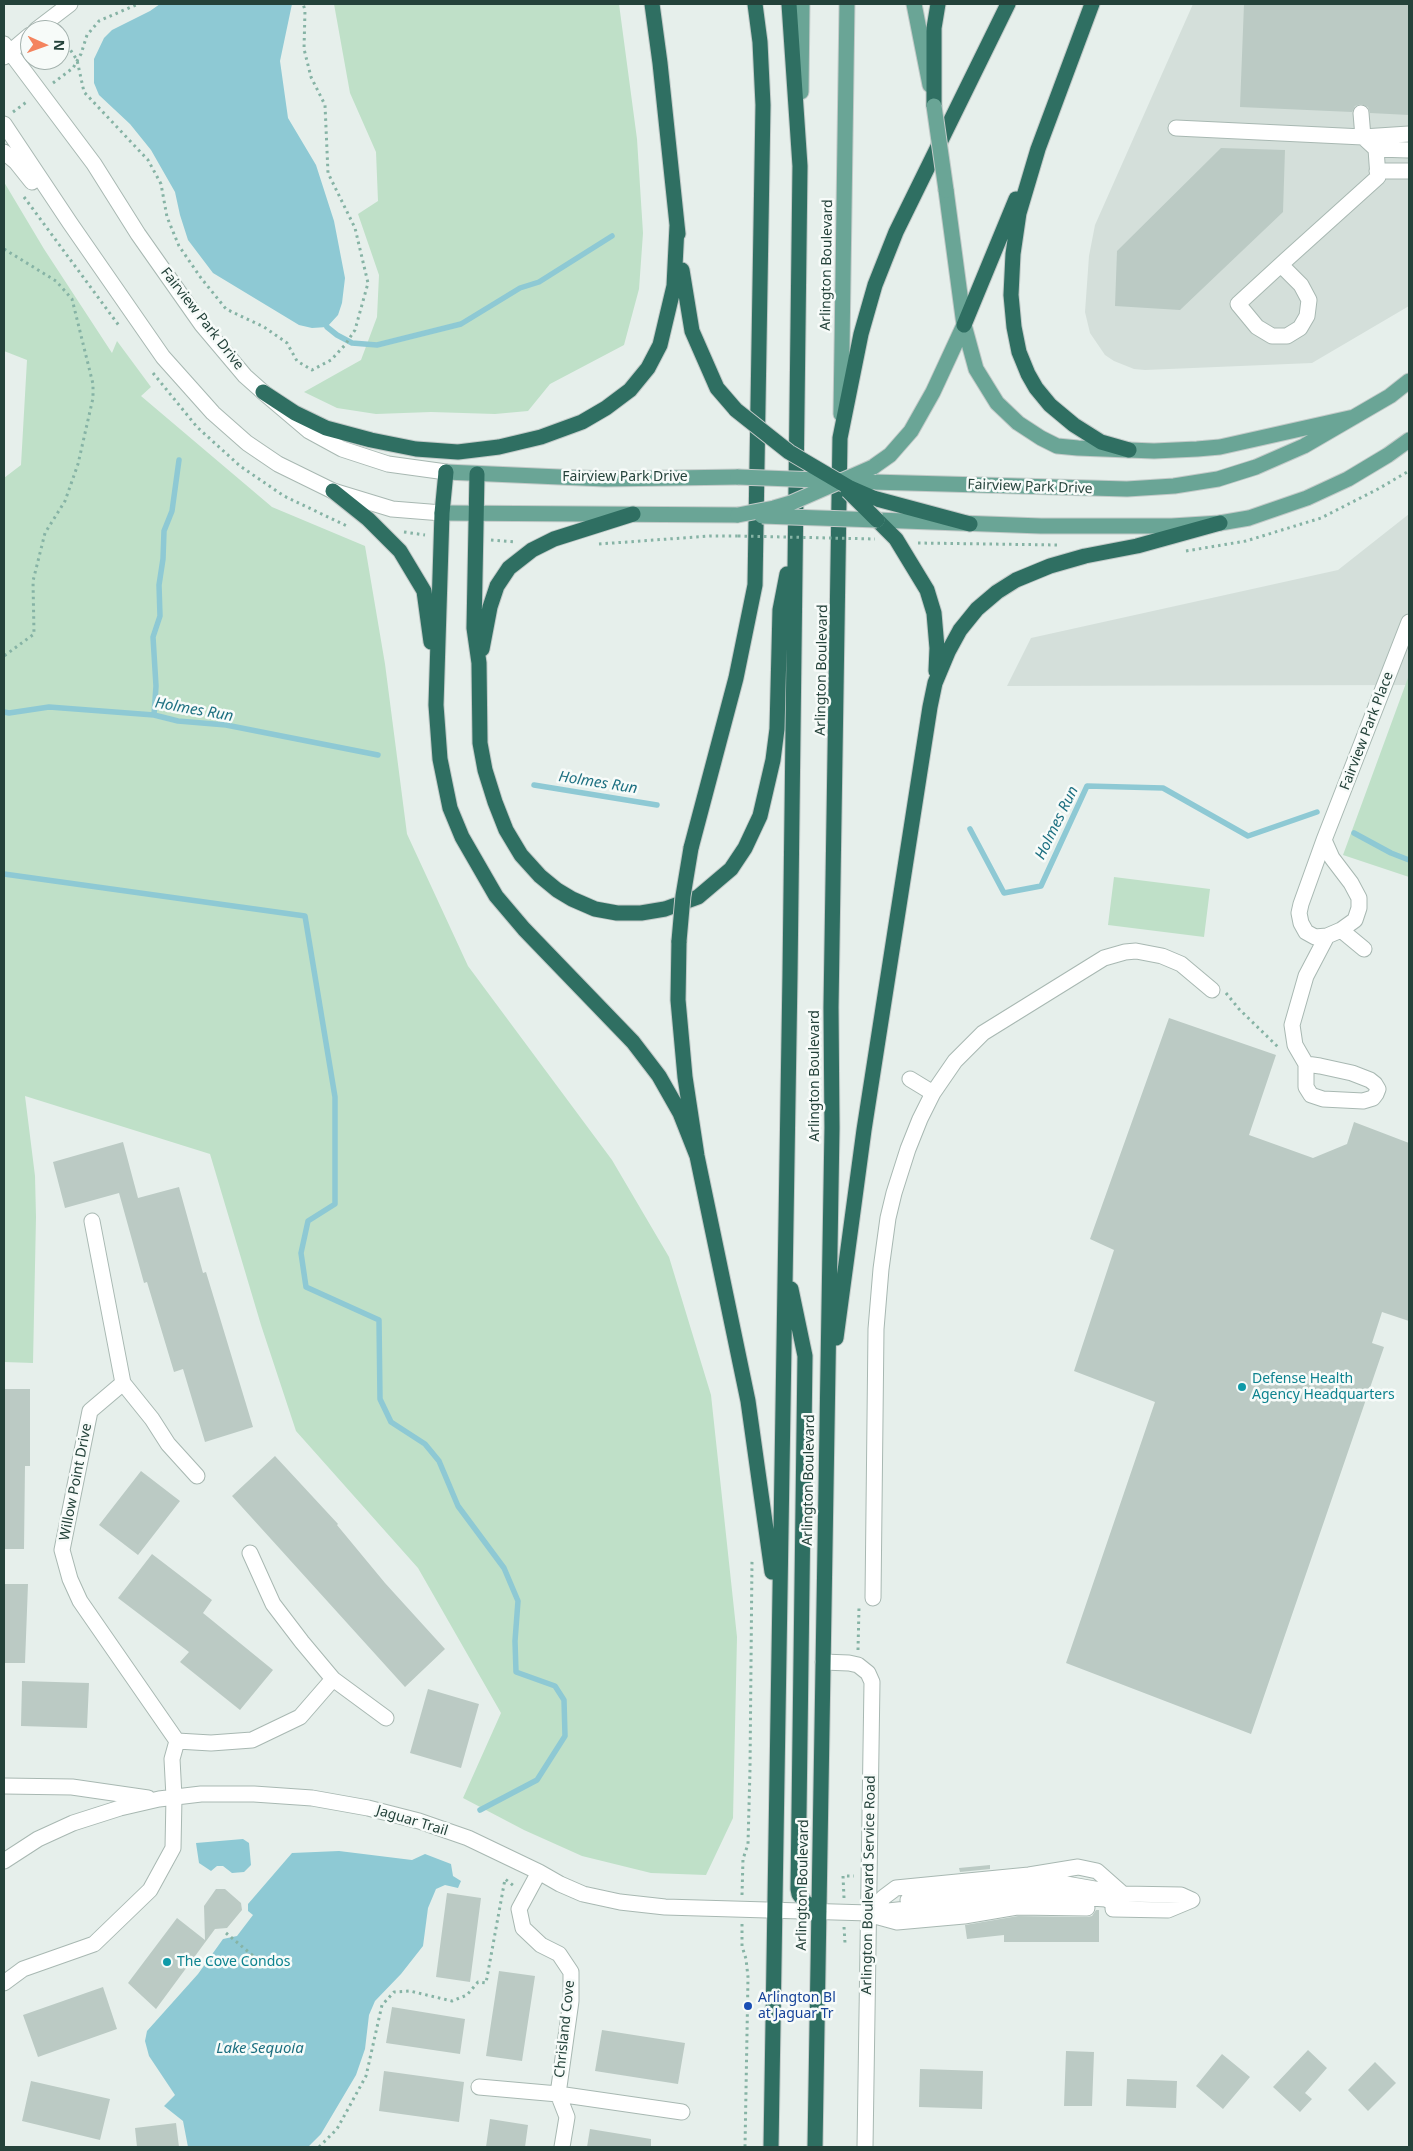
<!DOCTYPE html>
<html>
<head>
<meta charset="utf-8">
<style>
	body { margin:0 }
	#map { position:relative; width:1413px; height:2151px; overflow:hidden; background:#e6efeb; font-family:"Noto Sans",sans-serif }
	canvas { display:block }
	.frame { position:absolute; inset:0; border:5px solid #24423a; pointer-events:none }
	.north { position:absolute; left:20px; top:20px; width:50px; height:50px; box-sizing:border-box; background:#f7fbf9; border:1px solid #a3b1ad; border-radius:50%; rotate:92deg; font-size:14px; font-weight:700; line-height:20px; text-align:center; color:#24423a }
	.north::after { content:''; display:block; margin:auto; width:18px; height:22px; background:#f4845f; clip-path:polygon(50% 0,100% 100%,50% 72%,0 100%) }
</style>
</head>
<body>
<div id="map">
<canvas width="1413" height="2151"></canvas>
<div class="frame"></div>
<div class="north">N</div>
</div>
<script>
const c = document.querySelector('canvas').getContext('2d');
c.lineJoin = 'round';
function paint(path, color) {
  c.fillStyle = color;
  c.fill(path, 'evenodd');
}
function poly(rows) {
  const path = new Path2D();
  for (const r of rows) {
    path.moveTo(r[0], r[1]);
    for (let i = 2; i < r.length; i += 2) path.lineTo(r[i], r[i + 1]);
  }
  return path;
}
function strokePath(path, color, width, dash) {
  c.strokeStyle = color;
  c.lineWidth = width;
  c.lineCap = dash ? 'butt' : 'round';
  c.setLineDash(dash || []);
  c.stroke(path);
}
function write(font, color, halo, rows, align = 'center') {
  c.font = font + ' "Noto Sans",sans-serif';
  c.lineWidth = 5;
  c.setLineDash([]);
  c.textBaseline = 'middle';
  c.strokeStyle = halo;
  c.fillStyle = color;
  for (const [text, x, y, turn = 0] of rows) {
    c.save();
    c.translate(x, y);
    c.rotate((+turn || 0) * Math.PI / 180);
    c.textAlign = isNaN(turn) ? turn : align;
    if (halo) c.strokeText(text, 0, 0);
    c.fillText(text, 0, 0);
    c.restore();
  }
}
paint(poly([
	[1193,4,1409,4,1409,306,1312,363,1145,370,1134,369,1114,361,1105,355,1090,333,1085,312,1089,256,1095,225],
	[1409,514,1409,685,1007,686,1031,638,1338,570]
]), '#d4dfda');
paint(poly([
	[334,4,619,4,637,139,643,233,639,289,624,345,550,384,528,411,495,414,431,412,376,414,337,408,304,392,361,360,377,317,379,275,358,214,378,201,376,152,350,93],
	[4,182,44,249,112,353,117,341,151,387,141,396,272,507,365,546,385,664,407,834,468,966,612,1160,669,1257,711,1395,737,1637,733,1818,706,1875,651,1873,582,1856,524,1830,463,1798,501,1713,418,1568,296,1431,261,1325,210,1154,25,1096,35,1176,36,1217,33,1363,4,1362,4,478,21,465,27,360,4,351],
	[1409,675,1409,877,1343,855],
	[1114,877,1210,889,1204,937,1108,925]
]), '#bfe0c8');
paint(poly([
	[160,4,292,4,280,61,288,118,316,165,334,221,345,278,342,303,338,315,327,327,312,328,299,325,213,273,188,240,180,215,175,192,151,150,130,124,99,95,94,83,94,59,104,38,112,30,150,11],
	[243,1839,249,1843,251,1865,244,1872,232,1873,223,1866,217,1866,211,1871,199,1863,196,1843],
	[339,1851,412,1860,425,1854,451,1864,453,1876,461,1881,458,1888,445,1885,436,1889,428,1908,423,1946,401,1974,375,2001,369,2015,365,2049,356,2075,321,2134,308,2147,188,2147,183,2121,164,2106,175,2095,149,2056,145,2041,147,2031,198,1974,223,1939,237,1936,253,1915,248,1911,248,1904,292,1853]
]), '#8ec9d4');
strokePath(poly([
	[327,327,337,335,352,343,377,345,461,324,520,288,539,282,612,236],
	[4,712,9,713,49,707,154,715,178,721,226,725,378,755],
	[154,715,156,686,153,637,160,616,159,585,163,559,164,531,172,511,179,460],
	[534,785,657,805],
	[970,829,1004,893,1041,886,1087,786,1163,788,1248,836,1317,812],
	[1354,833,1391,853,1409,860],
	[4,874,305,916,335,1097,335,1204,308,1221,301,1253,306,1287,379,1320,380,1399,391,1422,425,1444,439,1461,458,1506,504,1568,518,1601,515,1641,516,1672,555,1686,564,1700,565,1736,537,1780,480,1810]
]), '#8ec9d4', 5.5);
paint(poly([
	[1244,4,1409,4,1409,115,1370,113,1368,107,1361,104,1355,106,1352,112,1240,107],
	[1221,148,1285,150,1283,212,1180,310,1115,306,1117,251],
	[1169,1018,1276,1055,1249,1135,1313,1158,1347,1144,1354,1122,1409,1143,1409,1321,1382,1312,1372,1343,1384,1347,1251,1734,1066,1663,1155,1402,1074,1371,1114,1250,1090,1239],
	[123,1142,138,1198,179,1187,203,1273,206,1272,253,1427,205,1442,183,1369,174,1372,147,1282,144,1283,119,1193,65,1208,53,1162],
	[4,1389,30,1389,30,1466,25,1466,24,1549,4,1549],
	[275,1456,338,1524,337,1525,385,1583,445,1649,405,1687,232,1496],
	[141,1471,180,1501,138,1555,99,1525],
	[152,1554,212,1600,203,1613,273,1670,240,1710,180,1662,189,1652,118,1598],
	[4,1584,28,1584,25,1663,4,1663],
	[22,1681,89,1683,87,1728,21,1726],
	[428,1689,479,1704,461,1768,410,1753],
	[990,1865,990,1869,960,1872,959,1868],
	[216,1889,225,1889,241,1903,242,1910,227,1928,215,1929,156,2009,128,1983,177,1918,205,1940,204,1906],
	[447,1893,481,1898,470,1982,436,1977],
	[1096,1910,1099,1910,1099,1942,1004,1942,1004,1935,967,1939,965,1925,1018,1916,1087,1917,1092,1916],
	[499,1971,535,1976,522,2061,486,2056],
	[103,1987,117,2029,38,2057,23,2015],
	[392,2007,465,2019,460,2054,386,2043],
	[602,2030,685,2043,678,2084,595,2071],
	[1308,2050,1327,2068,1305,2093,1312,2099,1300,2112,1273,2087],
	[1066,2051,1094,2052,1092,2106,1064,2106],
	[1222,2054,1250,2077,1223,2109,1196,2086],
	[1375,2062,1396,2083,1368,2111,1348,2090],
	[920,2069,983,2071,982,2109,919,2107],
	[384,2071,464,2082,459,2122,379,2111],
	[1127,2079,1177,2081,1176,2108,1126,2106],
	[31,2081,110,2099,100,2140,22,2121],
	[490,2119,528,2125,525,2147,486,2147],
	[176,2123,179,2147,137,2147,135,2128],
	[590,2129,651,2139,651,2147,587,2147]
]), '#bbcac4');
const minor = poly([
	[36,30,70,4],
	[4,44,94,164,138,234,202,325,245,376,263,392,309,431,342,449,388,464,446,472],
	[4,57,30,35],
	[1361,113,1363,137,1409,134],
	[4,124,70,223,163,357,213,413,247,443,278,464,333,491,392,509,442,513],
	[1176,128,1363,137,1376,149,1378,177,1287,259,1238,304,1257,327,1272,336,1287,336,1300,328,1307,316,1309,300,1301,285,1281,265],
	[1376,149,1409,150],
	[4,152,16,162,32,182],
	[1377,171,1409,171],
	[1324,840,1332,858,1351,883,1359,898,1359,908,1355,920,1341,930,1327,936,1315,937,1306,932,1301,923,1299,913,1301,904,1324,840,1409,622],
	[1341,930,1364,949],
	[1306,1064,1306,1087,1311,1095,1323,1099,1363,1101,1373,1098,1376,1094,1378,1089,1375,1084,1370,1080,1352,1073,1320,1066,1306,1064,1295,1045,1292,1025,1306,976,1327,936],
	[910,1079,933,1093],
	[92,1221,123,1383,90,1411,62,1550,70,1579,80,1601,177,1741],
	[123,1383,152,1419,168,1444,197,1476],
	[250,1553,273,1604,302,1642,333,1679,386,1718],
	[873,1598,876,1329,881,1269,888,1218,894,1193,908,1149,920,1119,933,1093,955,1061,983,1033,1104,958,1125,952,1136,951,1162,956,1181,964,1212,990],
	[823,1662,849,1663,858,1665,868,1673,872,1682,865,2147],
	[177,1741,211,1743,252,1740,300,1717,333,1679],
	[4,1786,72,1787,148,1798],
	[4,1861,38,1839,73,1823,120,1808,159,1799,201,1794,254,1794,312,1798,368,1808,419,1821,468,1838,539,1872,560,1884,583,1894,620,1902,665,1907,869,1913,1040,1895,1106,1899,1122,1909],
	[539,1872,519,1909,523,1928,541,1945,559,1954,571,1972,571,2001,558,2094,567,2117,562,2147],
	[908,1900,1007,1887,1066,1884,1123,1894,1181,1895,1192,1900],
	[1113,1909,1168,1910,1192,1900],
	[869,1913,884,1897,896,1888,1029,1875,1078,1867,1097,1871,1123,1894],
	[875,1916,897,1922,964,1916,1017,1907,1087,1908],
	[4,1983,23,1969,94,1944,150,1890,173,1848,174,1797,172,1759,177,1741],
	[479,2087,558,2094,682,2112]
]);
const major = poly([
	[914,4,930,85],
	[801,92,802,4],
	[946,190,964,325,976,369,997,403,1018,423,1041,438,1057,446,1078,448,1154,451,1197,449,1220,447,1354,417],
	[841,414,847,4],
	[873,467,890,455,911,431,933,392,964,325],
	[446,472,605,479,738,477],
	[872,482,1127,489,1174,486,1218,479,1256,467,1304,446,1390,396,1409,381],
	[442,513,738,515],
	[877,520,1041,526,1172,526,1220,523,1249,518,1307,498,1348,479,1388,455,1409,440]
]);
const highway = poly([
	[652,4,660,63,678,234],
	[1092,4,1038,149,1019,213,1013,254,1011,295,1014,327,1019,352,1028,374,1036,388,1050,405,1074,425,1101,442,1129,450],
	[934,106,934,28,938,4],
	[682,270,692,331,717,388,736,410],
	[964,325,1016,199],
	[263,392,295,413,326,428,371,440,416,449,458,452,499,447,541,437,582,422,606,408,630,390,648,368,660,345,674,286,677,226],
	[446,472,442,513,436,705,440,759,450,808,462,837,496,896,524,929,633,1042,659,1076,680,1113,697,1156],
	[477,474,474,628,479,663,480,743,485,770,495,802,506,830,521,855,540,876,557,890,572,899,595,909,617,913,641,913,665,909,698,897,731,869,745,848,760,816,773,760,777,729,780,610,787,574],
	[333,491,368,519,400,551,424,591,431,642],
	[873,498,970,524],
	[877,520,896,539,927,590,934,613,937,648,936,671],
	[482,649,490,607,497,586,509,568,532,550,554,539,633,514],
	[691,848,736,678,755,585,763,105,760,42,755,4],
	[679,941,678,1000,685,1077,697,1156,748,1401,772,1572],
	[791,1289,805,1356,798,1889,799,1894,805,1902,819,1912],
	[836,1338,864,1130,930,707,935,683,948,652,960,630,977,609,997,592,1016,580,1050,566,1085,556,1137,546,1220,523],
	[771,2147,790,975,800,166,789,4],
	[815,2147,832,1128,831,1007,840,438,861,334,875,285,896,232,1008,4]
]);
strokePath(minor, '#a8b8b2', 17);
strokePath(major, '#c2cac8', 17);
strokePath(highway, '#c2cac8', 17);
strokePath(poly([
	[60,34,77,60,84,92,148,160,161,184,167,217,179,246,201,278,226,309,264,327,287,343,297,361,312,370,331,360,345,345,355,330,368,283,355,228,328,173,325,105,311,77,304,49,305,10,303,4],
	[53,83,73,68,81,54,87,35,99,21,138,4],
	[13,112,28,101],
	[24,197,120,327],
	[4,249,56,281,72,299,93,384,93,398,78,464,65,501,45,533,33,581,34,634,4,656],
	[153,373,197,427,240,466,284,496,349,527],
	[404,532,425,535],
	[491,540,515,542],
	[918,543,1059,545],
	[599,544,710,536,738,536],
	[1186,551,1246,541,1321,518,1378,489,1409,471],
	[1226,993,1239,1009,1279,1048],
	[858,1650,859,1607],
	[742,1895,743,1859,748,1844,750,1769,752,1560],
	[844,1898,843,1876,854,1876],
	[742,1924,742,1946,746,1959,748,1977,745,2147],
	[844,1927,845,1943],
	[226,1933,258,1960],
	[319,2147,337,2129,366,2076,382,2005,394,1992,410,1991,452,2001,467,1995,478,1982,486,1983,505,1879,514,1886]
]), '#86b3a5', 3, [2.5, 4]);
strokePath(minor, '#fff', 15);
strokePath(major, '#6aa596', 15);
strokePath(highway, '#2f6f62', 15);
const majorBridge = poly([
	[934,106,946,190],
	[738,477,872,482],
	[738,515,774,508,791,503,873,467],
	[762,516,877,520]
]);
const highwayBridge = poly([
	[736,410,789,452,850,488,873,498],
	[848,491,877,520],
	[679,941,683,896,691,848]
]);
strokePath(majorBridge, '#c2cac8', 17, []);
strokePath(highwayBridge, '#c2cac8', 17, []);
strokePath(poly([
	[738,536,875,539]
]), '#86b3a5', 3, [2.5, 4]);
strokePath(majorBridge, '#6aa596', 15);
strokePath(highwayBridge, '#2f6f62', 15);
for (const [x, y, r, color] of [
	[1242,1387,5,"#0f9aa8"],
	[167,1962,5,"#0f9aa8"],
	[748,2006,5,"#1a4fb4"]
]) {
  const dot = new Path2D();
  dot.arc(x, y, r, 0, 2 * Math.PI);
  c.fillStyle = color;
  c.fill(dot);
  strokePath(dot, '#f7fbf9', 2);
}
write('14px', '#24423a', '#f7fbf9', [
	["Arlington Boulevard",827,265,-89],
	["Fairview Park Drive",202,319,52],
	["Fairview Park Drive",625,477],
	["Fairview Park Drive",1030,487,2],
	["Arlington Boulevard",822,670,-89],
	["Fairview Park Place",1367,731,-69],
	["Arlington Boulevard",815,1076,-90],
	["Arlington Boulevard",809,1480,-89],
	["Willow Point Drive",76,1482,-79],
	["Jaguar Trail",412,1821,17],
	["Arlington Boulevard",803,1885,-89],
	["Arlington Boulevard Service Road",869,1885,-89],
	["Chrisland Cove",565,2029,-84]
]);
write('14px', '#0d838f', '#f7fbf9', [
	["Defense Health",1252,1379],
	["Agency Headquarters",1252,1395],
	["The Cove Condos",177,1962]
], 'left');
write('14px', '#164399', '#f7fbf9', [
	["Arlington Bl",758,1998],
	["at Jaguar Tr",758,2014]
], 'left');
write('italic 15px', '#1c6f80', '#f7fbf9', [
	["Holmes Run",194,710,10],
	["Holmes Run",598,783,9],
	["Holmes Run",1057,823,-64],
	["Lake Sequoia",260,2049]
]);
</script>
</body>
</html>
